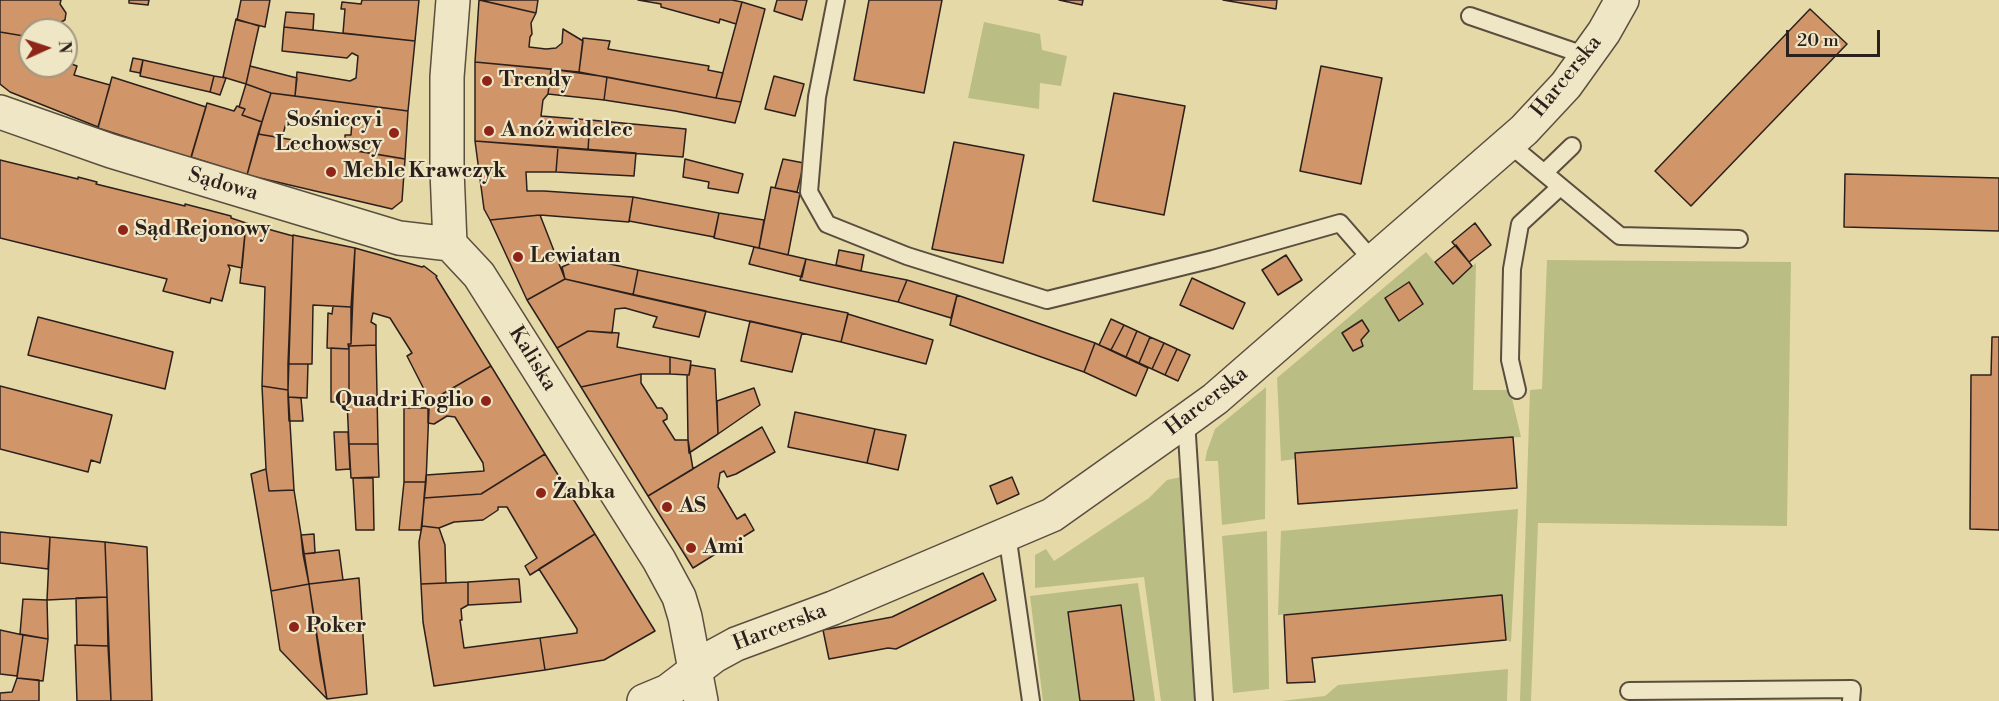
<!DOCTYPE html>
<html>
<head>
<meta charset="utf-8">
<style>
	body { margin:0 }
	#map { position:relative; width:1999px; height:701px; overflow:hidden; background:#e6d9a8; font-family:"Libre Bodoni",serif }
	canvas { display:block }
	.north { position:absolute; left:18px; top:18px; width:60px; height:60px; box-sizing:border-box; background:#efe6c6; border:2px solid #a19782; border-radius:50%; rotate:87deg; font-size:16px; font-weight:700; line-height:24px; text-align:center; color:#2c201c }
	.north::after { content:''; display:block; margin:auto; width:21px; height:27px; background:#8f2418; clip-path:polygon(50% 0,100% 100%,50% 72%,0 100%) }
	.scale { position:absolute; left:1786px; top:30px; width:94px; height:27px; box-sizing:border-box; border:3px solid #2c201c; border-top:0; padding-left:8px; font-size:18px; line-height:21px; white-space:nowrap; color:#2c201c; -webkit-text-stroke:4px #efe6c6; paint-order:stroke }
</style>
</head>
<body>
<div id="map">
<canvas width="1999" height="701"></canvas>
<div class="north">N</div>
<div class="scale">20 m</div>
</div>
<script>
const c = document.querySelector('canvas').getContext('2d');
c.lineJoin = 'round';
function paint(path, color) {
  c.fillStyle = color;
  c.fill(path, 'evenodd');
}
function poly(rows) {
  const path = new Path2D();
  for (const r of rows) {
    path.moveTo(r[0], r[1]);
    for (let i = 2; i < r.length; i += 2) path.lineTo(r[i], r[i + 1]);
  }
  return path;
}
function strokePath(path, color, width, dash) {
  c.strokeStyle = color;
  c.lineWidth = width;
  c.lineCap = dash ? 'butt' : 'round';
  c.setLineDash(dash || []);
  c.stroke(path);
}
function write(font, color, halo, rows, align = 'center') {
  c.font = font + ' "Libre Bodoni",serif';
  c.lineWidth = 4.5;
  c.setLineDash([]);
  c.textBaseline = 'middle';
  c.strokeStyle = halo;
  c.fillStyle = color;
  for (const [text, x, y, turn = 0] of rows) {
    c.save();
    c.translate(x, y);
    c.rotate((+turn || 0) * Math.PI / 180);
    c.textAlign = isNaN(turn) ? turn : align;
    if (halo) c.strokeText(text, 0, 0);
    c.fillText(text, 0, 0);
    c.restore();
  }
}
paint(poly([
	[984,22,1040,34,1042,50,1067,56,1061,86,1040,83,1039,109,968,98],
	[1426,252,1453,284,1476,263,1473,390,1510,390,1521,437,1295,453,1295,459,1281,461,1277,378],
	[1547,260,1791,262,1787,526,1538,523,1531,701,1520,701,1530,390,1542,389],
	[1266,387,1265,519,1222,525,1218,461,1205,461,1207,451,1215,429],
	[1181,477,1196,701,1161,701,1144,577,1035,588,1035,555,1046,549,1054,561,1149,498,1167,480],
	[1518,509,1511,642,1506,640,1502,595,1278,615,1281,531],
	[1267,531,1269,689,1233,693,1222,536],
	[1138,583,1155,701,1043,701,1030,596],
	[1508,669,1507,701,1281,701,1325,696,1338,685]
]), '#babe84');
const building = poly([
	[0,0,61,0,60,4,66,13,65,20,57,24,57,30,30,30,30,37,0,32,0,0],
	[129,0,149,0,148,5,129,3,129,0],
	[241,0,270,0,265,27,237,20,241,0],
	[362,0,419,0,415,41,343,33,345,9,341,9,342,2,361,4,362,0],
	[479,0,536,13,531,23,532,34,530,37,529,47,546,49,556,48,562,43,563,29,583,41,579,72,475,62,479,0],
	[480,0,538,0,536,13,480,0],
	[638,0,732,0,742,2,736,24,720,19,719,23,661,7,661,4,638,0],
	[777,0,807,0,802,20,774,11,777,0],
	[869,0,942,0,924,93,854,80,869,0],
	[1059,0,1083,0,1082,5,1059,0],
	[1223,0,1277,0,1276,9,1223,0],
	[742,2,765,9,741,102,716,98,742,2],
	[1810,9,1847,44,1691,206,1655,171,1810,9],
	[286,12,314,14,313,30,284,27,286,12],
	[236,19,259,26,246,84,223,77,236,19],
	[284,27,415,41,408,111,295,96,297,72,350,81,356,78,358,56,352,53,347,58,282,51,284,27],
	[0,32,30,37,30,66,56,66,58,68,59,66,66,66,66,62,77,66,74,75,110,85,98,127,10,92,0,84,0,32],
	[583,38,610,41,608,49,709,66,708,70,723,73,716,98,579,72,583,38],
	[133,58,143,60,140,73,130,71,133,58],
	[143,60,214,76,210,92,140,76,143,60],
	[475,62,551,69,548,94,543,100,541,116,590,120,588,150,475,141,475,62],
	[250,66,297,78,295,96,271,93,246,84,250,66],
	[1321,66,1382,78,1361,184,1300,171,1321,66],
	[551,69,607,77,604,100,548,94,551,69],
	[214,76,226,78,220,95,210,92,214,76],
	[774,76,804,84,795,116,765,109,774,76],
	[112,77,206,107,191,158,98,128,112,77],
	[607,77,716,98,741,102,735,123,675,111,604,100,607,77],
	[246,84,271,93,262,122,242,115,245,109,239,107,246,84],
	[271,93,408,111,405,159,350,150,350,142,345,142,345,135,351,135,352,121,346,122,312,117,288,116,282,138,258,134,271,93],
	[1114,93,1185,106,1164,215,1093,201,1114,93],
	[207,103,234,111,237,106,245,109,242,115,262,122,247,175,191,157,207,103],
	[590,120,686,129,683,157,588,150,590,120],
	[258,134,405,159,402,201,392,209,247,175,258,134],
	[475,141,558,147,556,172,526,172,527,191,544,191,633,197,629,222,540,215,490,220,484,209,475,141],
	[954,142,1024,155,1003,263,932,249,954,142],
	[558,147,636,153,634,176,556,172,558,147],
	[685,159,743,174,738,193,708,188,709,182,683,177,685,159],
	[783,159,804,163,797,192,775,188,783,159],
	[0,160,78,179,78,177,97,182,96,184,185,206,185,204,231,216,231,218,246,223,242,268,228,265,230,269,222,301,211,298,210,303,163,291,167,279,0,238,0,160],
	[1845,174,1999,178,1999,231,1844,227,1845,174],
	[771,187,800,193,788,255,759,248,771,187],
	[633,197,719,213,714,237,629,221,633,197],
	[719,213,764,220,759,248,714,238,719,213],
	[540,215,565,279,527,300,490,220,540,215],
	[246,223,293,236,288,390,262,386,265,287,240,283,246,223],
	[1475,223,1491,245,1469,262,1452,242,1475,223],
	[293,235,355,248,351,307,313,305,312,364,288,364,293,235],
	[1456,245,1472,266,1453,284,1435,262,1456,245],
	[754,247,806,259,802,277,749,264,754,247],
	[355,248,422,267,424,266,437,276,436,277,491,366,430,401,407,356,412,353,390,318,373,313,371,322,376,325,376,345,349,346,348,344,351,344,355,248],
	[839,250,864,255,861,271,836,265,839,250],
	[1286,255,1302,280,1278,295,1262,270,1286,255],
	[582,258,638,270,633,295,565,279,562,267,582,258],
	[806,259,861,271,907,280,898,302,800,280,806,259],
	[638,270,848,313,841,342,633,295,638,270],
	[1192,278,1245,303,1233,329,1180,305,1192,278],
	[565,279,706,311,699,337,653,327,657,317,625,308,615,309,612,333,588,331,557,348,527,300,565,279],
	[907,280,957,295,951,318,898,302,907,280],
	[1409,282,1423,304,1399,321,1385,298,1409,282],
	[957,295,1095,343,1084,372,950,325,957,295],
	[333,306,351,307,351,344,348,344,349,349,327,348,328,313,332,314,333,306],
	[848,314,933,340,926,364,841,342,848,314],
	[38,317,173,352,165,389,28,355,38,317],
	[1111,319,1124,325,1111,350,1099,345,1111,319],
	[1362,320,1369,331,1361,340,1363,346,1353,351,1342,333,1362,320],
	[750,321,802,333,792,372,741,361,750,321],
	[1124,325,1137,331,1126,357,1111,350,1124,325],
	[588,331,619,333,617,347,670,357,670,374,641,374,581,387,557,348,588,331],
	[1137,331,1150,337,1139,363,1126,357,1137,331],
	[1150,337,1164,343,1152,369,1139,363,1150,337],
	[1992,337,1999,337,1999,530,1970,529,1971,375,1991,375,1992,337],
	[1095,343,1148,368,1136,396,1084,372,1095,343],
	[1164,343,1177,349,1165,375,1152,369,1164,343],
	[376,345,378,444,349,444,347,401,349,400,349,346,376,345],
	[331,348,349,349,349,400,347,402,331,402,331,348],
	[1177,349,1190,355,1178,381,1165,375,1177,349],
	[670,357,691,361,689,375,670,374,670,357],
	[288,364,308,364,307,398,288,397,288,364],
	[691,365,715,369,718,434,689,453,688,440,687,375,689,375,691,365],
	[491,366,545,454,481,494,424,498,426,475,484,471,483,463,455,417,447,416,434,424,428,423,428,404,430,401,491,366],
	[641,374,641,383,657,408,662,408,667,415,667,419,663,421,675,440,688,440,693,469,648,496,581,387,641,374],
	[0,386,112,415,100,463,91,460,88,472,0,449,0,386],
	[262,386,288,390,294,490,269,491,266,469,262,386],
	[754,388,760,405,718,434,717,401,754,388],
	[288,397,301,398,303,421,289,421,288,397],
	[404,408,429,408,426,482,404,482,404,408],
	[795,412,875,429,867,463,788,447,795,412],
	[762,427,775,452,736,474,727,477,724,471,720,473,718,487,737,519,745,514,754,530,693,568,648,496,762,427],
	[875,429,906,435,898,470,867,463,875,429],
	[334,432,348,432,350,469,336,470,334,432],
	[1513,437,1517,488,1298,504,1295,453,1513,437],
	[349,444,378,444,379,477,351,478,349,444],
	[545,454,595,534,530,575,525,566,537,558,507,507,498,507,498,510,483,520,454,522,439,528,422,526,424,498,481,494,545,454],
	[266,469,269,491,294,490,309,584,271,591,251,474,266,469],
	[1012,477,1019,494,997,504,990,486,1012,477],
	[353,478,373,478,374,530,356,530,353,478],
	[404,482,426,482,421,530,399,530,404,482],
	[422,526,439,528,445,545,446,583,421,584,419,542,422,526],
	[0,532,50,537,48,569,0,563,0,532],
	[314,534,315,553,303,554,301,535,314,534],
	[595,534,655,631,604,660,545,670,540,638,577,633,577,629,539,569,595,534],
	[50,537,105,542,107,597,47,600,50,537],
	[105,542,147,547,152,701,111,701,105,542],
	[339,550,343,580,309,584,303,554,339,550],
	[983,573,996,600,896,649,888,648,829,659,823,630,892,617,983,573],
	[359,578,367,694,327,699,309,584,359,578],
	[513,579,519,579,521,602,468,605,468,582,513,579],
	[468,582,468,605,461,609,462,620,460,620,464,648,540,638,545,670,434,686,423,622,421,584,468,582],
	[309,584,320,660,327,699,280,650,271,591,309,584],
	[1502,595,1506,640,1312,658,1315,682,1287,683,1284,615,1502,595],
	[107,597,108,646,77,645,76,598,107,597],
	[23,599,47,600,48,639,20,634,23,599],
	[1121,605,1134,701,1080,701,1068,612,1121,605],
	[0,630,23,635,17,676,0,674,0,630],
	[23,635,48,639,43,681,17,678,23,635],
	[75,645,108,646,111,701,77,701,75,645],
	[17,678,39,680,39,701,0,701,0,693,12,692,17,678]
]);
paint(building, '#d09568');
strokePath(building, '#2c201c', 1.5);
const service = poly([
	[836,0,817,97,809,192,827,224,907,256,1047,300,1213,259,1340,223,1373,261],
	[1470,16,1587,56],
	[1508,143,1620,236,1739,239],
	[1544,173,1572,146],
	[1517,390,1510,360,1512,269,1520,224,1560,187],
	[1186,420,1204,701],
	[1007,534,1031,701],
	[1629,691,1852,689,1851,701]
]);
const minor = poly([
	[453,0,447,77,447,170,450,244,479,275,659,560,679,597,685,617,701,701],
	[0,112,111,151,399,238,450,244],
	[644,701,668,691,714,656,736,644,833,608,1052,515,1186,420,1215,399,1524,130,1566,85,1604,32,1622,0]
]);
strokePath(service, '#5a4e3f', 20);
strokePath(minor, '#5a4e3f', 36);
strokePath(service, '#efe6c6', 16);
strokePath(minor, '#efe6c6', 33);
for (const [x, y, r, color] of [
	[487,81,6,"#8f2418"],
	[489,131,6,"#8f2418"],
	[394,133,6,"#8f2418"],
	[331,172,6,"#8f2418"],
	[123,230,6,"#8f2418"],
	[518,257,6,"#8f2418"],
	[486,401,6,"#8f2418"],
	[541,493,6,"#8f2418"],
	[667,507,6,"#8f2418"],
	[691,548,6,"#8f2418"],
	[294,627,6,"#8f2418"]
]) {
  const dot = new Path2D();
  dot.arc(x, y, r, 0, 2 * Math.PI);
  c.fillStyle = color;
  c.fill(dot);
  strokePath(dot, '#efe6c6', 2);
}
write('21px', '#2c201c', '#efe6c6', [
	["Harcerska",1567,77,-51],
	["Sądowa",223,185,16],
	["Kaliska",532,359,58],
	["Harcerska",1207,402,-38],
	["Harcerska",780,628,-21]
]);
write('bold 21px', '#2c201c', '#efe6c6', [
	["Trendy",499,81],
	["Sośniccy i",382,121,"right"],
	["Lechowscy",382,145,"right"],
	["A nóż widelec",501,131],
	["Meble Krawczyk",343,172],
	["Sąd Rejonowy",135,230],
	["Lewiatan",530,257],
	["Quadri Foglio",474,401,"right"],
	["Żabka",553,493],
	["AS",679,507],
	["Ami",703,548],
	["Poker",306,627]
], 'left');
</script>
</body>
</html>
